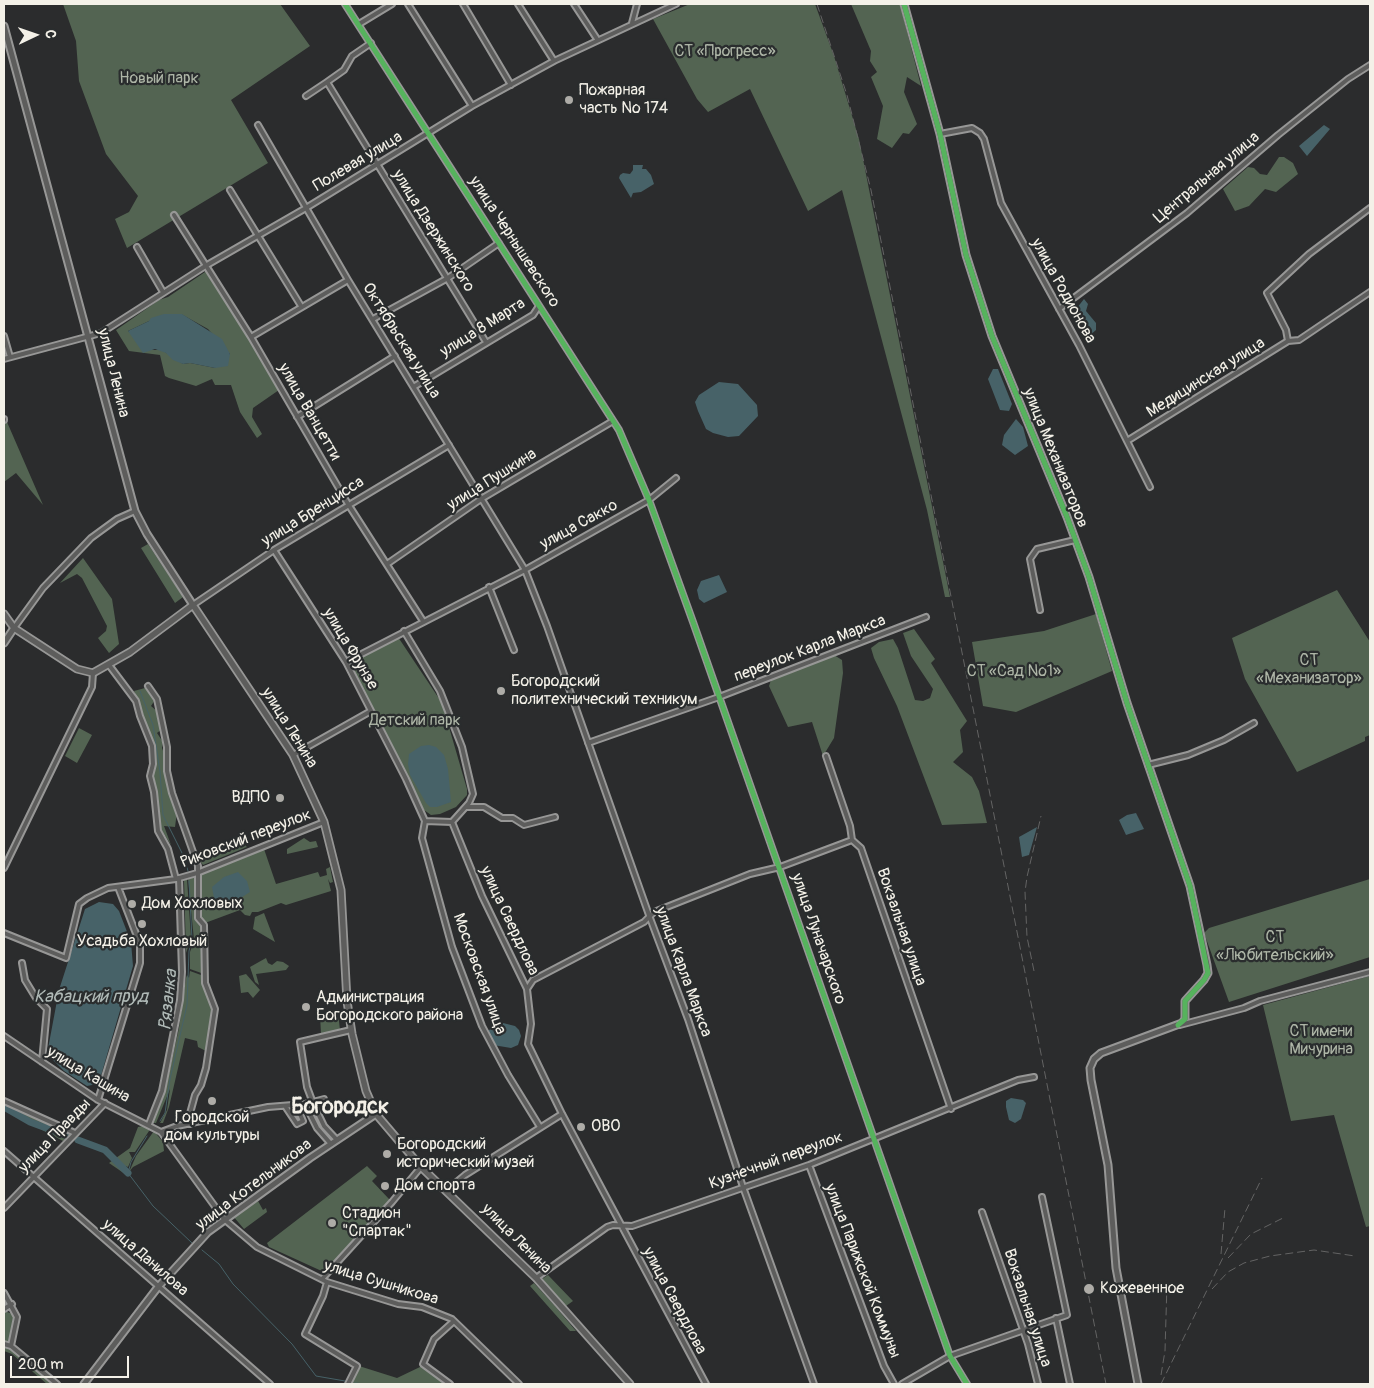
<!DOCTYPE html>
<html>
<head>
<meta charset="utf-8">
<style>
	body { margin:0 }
	#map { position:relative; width:1374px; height:1388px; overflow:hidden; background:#2b2c2d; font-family:Pangolin,sans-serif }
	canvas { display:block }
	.frame { position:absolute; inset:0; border:5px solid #f4f1e8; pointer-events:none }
	.north { position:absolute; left:10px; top:10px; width:50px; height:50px; -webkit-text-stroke:4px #2a2d2e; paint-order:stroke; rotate:87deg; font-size:14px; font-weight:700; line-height:20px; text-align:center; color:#f4f1e8 }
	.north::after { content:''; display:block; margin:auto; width:18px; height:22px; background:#f4f1e8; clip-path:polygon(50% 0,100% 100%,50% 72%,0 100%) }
	.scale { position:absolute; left:10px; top:1356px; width:119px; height:22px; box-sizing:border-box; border:2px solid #f4f1e8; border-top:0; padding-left:6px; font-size:15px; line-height:18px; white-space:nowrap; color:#f4f1e8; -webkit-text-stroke:4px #2a2d2e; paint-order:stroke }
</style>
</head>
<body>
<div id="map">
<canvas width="1374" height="1388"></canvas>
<div class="frame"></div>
<div class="north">С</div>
<div class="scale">200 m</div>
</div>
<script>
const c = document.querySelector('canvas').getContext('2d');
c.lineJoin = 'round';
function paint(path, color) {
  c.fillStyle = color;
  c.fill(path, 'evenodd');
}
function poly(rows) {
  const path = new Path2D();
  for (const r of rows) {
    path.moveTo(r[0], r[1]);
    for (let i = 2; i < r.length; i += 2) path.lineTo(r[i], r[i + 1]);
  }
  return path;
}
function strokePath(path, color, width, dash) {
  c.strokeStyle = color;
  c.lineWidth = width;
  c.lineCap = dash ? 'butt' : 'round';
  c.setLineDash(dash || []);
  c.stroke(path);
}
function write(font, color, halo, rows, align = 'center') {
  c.font = font + ' Pangolin,sans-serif';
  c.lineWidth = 4.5;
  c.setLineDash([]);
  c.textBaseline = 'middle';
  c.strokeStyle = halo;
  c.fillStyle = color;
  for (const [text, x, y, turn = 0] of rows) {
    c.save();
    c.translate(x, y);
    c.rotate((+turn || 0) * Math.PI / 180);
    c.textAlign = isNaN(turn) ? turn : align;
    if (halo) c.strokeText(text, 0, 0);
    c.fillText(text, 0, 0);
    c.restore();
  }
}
paint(poly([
	[63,4,280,4,310,46,231,100,268,163,127,248,115,219,129,212,138,196,106,154,79,81,76,41],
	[690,4,815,4,834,56,859,139,950,597,945,597,927,510,842,190,808,211,750,89,708,112,697,99,653,19],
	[851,4,900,4,921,86,907,77,904,92,917,124,909,134,903,133,892,148,877,139,883,106,871,77,877,72,870,61,871,51],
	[1279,157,1284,157,1293,163,1298,174,1276,192,1265,189,1249,206,1235,211,1223,189,1248,167,1254,168,1260,174,1267,175],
	[208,270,279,390,253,408,252,417,262,434,257,438,240,412,231,385,215,385,212,379,196,386,169,378,165,376,160,355,129,351,116,330,159,300,168,297],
	[181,314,208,329,230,354,215,368,190,363,183,364,162,350,149,350,128,331,149,321],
	[4,422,7,422,43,505,16,473,4,482],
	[148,544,183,597,175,603,141,548],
	[83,558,112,599,119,644,109,653,98,638,106,631,107,626,82,578,77,574,60,583],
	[1337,590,1370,642,1370,735,1365,737,1365,741,1297,772,1245,679,1232,638],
	[1096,614,1112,671,1016,712,983,706,972,642,1044,631],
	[914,629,935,659,931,663,967,721,960,730,963,752,953,762,972,777,979,791,987,823,942,825,897,706,874,658,871,648,879,642,893,639,898,648,915,700,923,701,930,698,933,689,911,656,903,633],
	[398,637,442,703,467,789,467,795,456,807,440,814,431,815,424,810,350,665,350,662],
	[834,655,842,660,843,673,834,738,823,756,812,722,788,727,769,686,771,680],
	[145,688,155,700,151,706,158,712,162,729,157,733,163,742,162,748,165,756,169,788,177,812,175,827,164,826,171,845,161,829,152,777,154,748,134,691],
	[79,728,92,735,77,763,65,756],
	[304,838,310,842,316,841,318,847,287,854,287,849],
	[240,840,247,847,203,865,196,856,231,841],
	[264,849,276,884,318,872,320,877,327,875,326,869,330,867,333,882,330,883,328,879,331,891,286,905,281,903,258,912,252,912,250,916,245,915,240,910,205,923,201,917,199,875],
	[195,876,197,918,202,926,204,974,190,969,190,952,194,940,188,878],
	[187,879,191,938,186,953,184,880],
	[1370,879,1370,957,1229,1002,1204,933,1209,928],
	[264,913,275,942,253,929,255,917],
	[266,958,268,963,272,965,277,961,283,962,289,966,286,970,256,974,259,985,255,982,250,967],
	[190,971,201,975,213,1008,208,1049,206,1051,198,1047,197,1041,185,1038,169,1107,163,1123,160,1123,167,1110,170,1089,156,1123,152,1123,165,1092,179,1028,186,978,187,975,189,978],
	[246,974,260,990,253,998,248,992,241,993,239,976],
	[1370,976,1370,1226,1366,1227,1334,1115,1291,1121,1263,1005],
	[338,1012,340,1030,321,1034,320,1015],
	[4,1103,38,1119,71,1134,63,1141,12,1114,4,1107],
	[143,1126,151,1128,135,1152,129,1152,132,1158,128,1167,120,1164,125,1174,109,1163,130,1148,138,1127],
	[154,1131,163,1142,164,1151,133,1167,129,1172,136,1156],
	[367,1166,377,1176,372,1181,389,1199,390,1204,326,1273,269,1247,267,1243],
	[258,1201,263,1210,266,1208,267,1212,244,1229,233,1216],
	[548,1275,573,1301,566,1306,542,1279],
	[534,1283,554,1305,576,1331,570,1331,530,1286],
	[4,1311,13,1314,15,1319,11,1340,5,1343],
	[4,1344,12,1348,55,1384,47,1384,12,1354,4,1351],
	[421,1365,447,1384,351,1384,359,1366,397,1378,420,1367]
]), '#536452');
paint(poly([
	[1324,125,1330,129,1307,156,1299,146],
	[633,165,643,165,642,169,646,169,651,175,654,184,641,192,633,193,631,198,619,178,620,175,623,173,630,174,633,170],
	[1084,299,1088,304,1086,311,1096,323,1096,330,1089,336,1085,335,1073,316,1073,313],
	[164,314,182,314,222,339,230,354,228,366,215,368,190,363,183,364,173,360,166,353,155,349,143,353,128,331,149,321,151,318],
	[993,369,998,369,1012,404,1009,411,1000,410,988,379],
	[719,382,738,384,757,405,758,416,739,436,728,437,713,433,706,429,698,411,695,402,699,395],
	[1016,419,1023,427,1028,446,1015,455,1002,445,1004,435],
	[719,575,727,592,704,603,699,599,697,590,701,581],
	[429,745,436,747,444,755,448,769,451,802,437,807,430,807,426,803,410,775,408,764,409,754,421,746],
	[1136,813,1144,829,1126,835,1119,820,1127,815],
	[1037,827,1029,855,1022,857,1019,837],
	[238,872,247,881,250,892,231,904,219,906,215,903,212,887,224,877],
	[99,902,113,904,119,911,131,942,133,966,100,1079,97,1084,87,1086,64,1071,47,1054,59,990,85,909],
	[503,1023,515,1026,519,1030,521,1036,518,1045,511,1048,493,1045,487,1034,489,1030],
	[1011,1098,1023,1100,1026,1103,1021,1119,1015,1123,1009,1120,1006,1107,1006,1101]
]), '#476268');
strokePath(poly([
	[140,691,153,725,160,772,163,815,184,857,188,871],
	[160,1121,165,1113,170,1079,187,1005,189,951,192,939,189,881],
	[147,1136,131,1162,128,1173,153,1206,192,1243],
	[202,1250,219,1264,233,1284,292,1344,316,1376,345,1381],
	[355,1383,365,1384]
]), '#476268', 1);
strokePath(poly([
	[4,1107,30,1122,65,1135],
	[78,1140,105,1150,128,1173]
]), '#476268', 7);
const minor = poly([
	[345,4,619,430,649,500,693,622,950,1356,967,1384],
	[408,4,472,106],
	[463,4,511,85],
	[518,4,554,61],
	[574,4,597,39],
	[632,23,637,4],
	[359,24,392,4],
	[371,43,352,56,344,70,327,82,486,342],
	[306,96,327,82],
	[258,125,348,280,525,570,547,626,650,918,688,1019,743,1187,814,1384],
	[940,134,972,128,980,133,984,139,1001,203,1079,345,1150,487],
	[230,190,301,306],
	[174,215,251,337,348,504,423,621],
	[137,247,163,292],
	[1059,309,1187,213,1278,135,1348,79,1370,65],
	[373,319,448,278,499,243],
	[4,336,10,357],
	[251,337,348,280],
	[1288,341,1286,330,1267,293,1309,254,1370,208],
	[4,359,101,333,207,265,306,208,472,106,554,61,676,4],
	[415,386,533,315,539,306],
	[297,417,395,356],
	[4,419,4,420],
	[1127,441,1288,341,1299,340,1370,292],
	[274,550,346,662,406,779,425,821],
	[387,564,481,499,613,421],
	[489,587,514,650],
	[193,605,274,550,449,445],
	[1040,610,1030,559,1037,549,1075,540],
	[14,628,43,588,91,538,117,519,135,511],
	[404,631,440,691,462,747,473,794,469,803,452,822],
	[346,662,525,570,649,500,676,478],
	[109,665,136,701,140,716,152,746,153,764,150,776,154,792,158,831,168,849,176,879,179,878,182,972,180,1000,162,1091,149,1124],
	[148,686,157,699,167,747,167,771,172,793,198,866,198,918,204,925,205,983,215,1009,206,1068,201,1085,195,1095,189,1117,190,1124],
	[588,743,719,697,926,617],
	[293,755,371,711],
	[826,756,850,826,852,840,861,848,951,1109],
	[1148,765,1188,755,1224,740,1254,723],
	[466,807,484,807,502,818,513,818,524,825,555,817],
	[425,821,422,838,452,947,482,1026,508,1075,540,1127],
	[425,821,452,822],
	[452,822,482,896,527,989,531,1024,528,1044,562,1114,706,1384],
	[4,868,92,687,93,673],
	[4,933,66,958,79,904,87,898,108,888,176,879,197,873,324,822],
	[22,963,25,980,36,998,47,1009,42,1062],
	[527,989,533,980,644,922,654,912,750,874,780,867,852,840],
	[1180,1025,1244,1008,1260,1001,1370,972],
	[4,1036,98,1100,161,1132,224,1219,257,1247,327,1282,398,1304,422,1307,452,1319,519,1384],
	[98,1100,140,963,140,944,118,887],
	[4,1101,75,1133],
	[305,1104,317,1128,331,1144],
	[285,1106,297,1124,303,1121,296,1105],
	[161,1132,177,1126,268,1107,305,1104,324,1099],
	[337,1140,324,1126,313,1103,307,1087,300,1042,351,1030],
	[4,1151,270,1384],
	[809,1165,884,1366,894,1384],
	[447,1190,465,1175,562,1114],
	[4,1208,105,1103],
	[982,1212,1028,1344,1038,1384],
	[536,1278,607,1227,613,1225,632,1226,809,1165,1018,1080,1034,1077],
	[322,1279,392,1202,421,1167],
	[327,1282,323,1296,305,1334,357,1366,348,1384],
	[4,1293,17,1317,11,1346],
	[4,1309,12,1304],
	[1056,1318,1070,1384],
	[4,1344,11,1346,57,1384],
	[450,1384,423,1364,434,1339,454,1321],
	[902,1384,950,1356,1067,1315,1042,1197]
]);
const tertiary = poly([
	[904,4,940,134,966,255,992,336,1067,517,1089,577,1127,703,1190,886,1207,965,1208,973,1204,980,1185,1001,1185,1019,1182,1023,1101,1053,1094,1059,1090,1068,1091,1080,1108,1165,1116,1268,1138,1384],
	[4,26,135,511,147,534,193,605],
	[4,643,14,628],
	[84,1384,158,1287,208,1232,310,1158,376,1114]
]);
const secondary = poly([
	[4,614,14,628,77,669,93,673,130,652,193,605,293,755,324,822,341,890,347,1001,352,1034,366,1091,376,1114,421,1167,536,1278,630,1384]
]);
strokePath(minor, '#979796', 8);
strokePath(tertiary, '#979796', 9);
strokePath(secondary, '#979796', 9);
strokePath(minor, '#5d5d5c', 4);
strokePath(tertiary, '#5d5d5c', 5);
strokePath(secondary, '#5d5d5c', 5.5);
strokePath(poly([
	[817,4,847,95,871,190,1106,1384],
	[1034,971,1027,937,1025,892,1027,877,1041,816],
	[1221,1254,1225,1208],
	[1228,1258,1251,1234,1283,1218],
	[1212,1289,1228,1272,1244,1263,1270,1256,1314,1250,1355,1256],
	[1161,1375,1165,1351,1167,1283],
	[1161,1384,1262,1178]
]), '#646464', 1, [8, 4]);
strokePath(poly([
	[345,4,619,430,649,500,693,622,950,1356,967,1384],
	[904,4,940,134,966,255,992,336,1067,517,1089,577,1127,703,1190,886,1208,973,1204,980,1185,1001,1185,1019,1178,1025]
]), '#56b35d', 5);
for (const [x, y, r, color] of [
	[569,100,5,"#aeaca7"],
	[501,691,5,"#aeaca7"],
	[280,798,5,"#aeaca7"],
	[132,904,5,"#aeaca7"],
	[142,924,5,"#aeaca7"],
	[306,1007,5,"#aeaca7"],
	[212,1101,5,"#aeaca7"],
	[581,1127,5,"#aeaca7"],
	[387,1154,5,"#aeaca7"],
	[385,1186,5,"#aeaca7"],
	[332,1223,5,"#aeaca7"],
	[1089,1289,6,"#aeaca7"]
]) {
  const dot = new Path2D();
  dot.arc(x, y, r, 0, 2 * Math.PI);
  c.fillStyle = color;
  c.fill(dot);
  strokePath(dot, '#2a2d2e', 2);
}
write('16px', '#aeb6a7', '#2a2d2e', [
	["СТ «Прогресс»",725,52],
	["Новый парк",159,79],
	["СТ",1309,661],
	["«Механизатор»",1309,679],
	["СТ «Сад №1»",1014,672],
	["Детский парк",415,721],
	["СТ",1275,938],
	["«Любительский»",1275,956],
	["СТ имени",1321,1032],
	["Мичурина",1321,1050]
]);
write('16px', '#f4f1e8', '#2a2d2e', [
	["Пожарная",579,91],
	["часть № 174",579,109],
	["Богородский",511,682],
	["политехнический техникум",511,700],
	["ВДПО",270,798,"right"],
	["Дом Хохловых",142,904],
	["Усадьба Хохловый",142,942,"center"],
	["Администрация",316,998],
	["Богородского района",316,1016],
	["Городской",212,1118,"center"],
	["дом культуры",212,1136,"center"],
	["ОВО",591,1127],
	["Богородский",397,1145],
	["исторический музей",397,1163],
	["Дом спорта",395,1186],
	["Стадион",342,1214],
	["\"Спартак\"",342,1232],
	["Кожевенное",1100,1289]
], 'left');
write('16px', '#f4f1e8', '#2a2d2e', [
	["Полевая улица",358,162,-31],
	["Центральная улица",1207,178,-40],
	["улица Дзержинского",433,231,58],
	["улица Чернышевского",514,242,57],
	["улица Родионова",1063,291,61],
	["улица 8 Марта",483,328,-32],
	["Октябрьская улица",401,341,58],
	["улица Ленина",113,373,76],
	["Медицинская улица",1206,378,-32],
	["улица Ванцетти",309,412,60],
	["улица Механизаторов",1055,458,68],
	["улица Пушкина",492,480,-32],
	["улица Бренцисса",313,512,-32],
	["улица Сакко",579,525,-29],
	["улица Фрунзе",350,649,59],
	["переулок Карла Маркса",810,649,-21],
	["улица Ленина",289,728,58],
	["Риковский переулок",246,839,-21],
	["улица Свердлова",509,921,65],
	["Вокзальная улица",901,927,71],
	["улица Луначарского",818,939,71],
	["улица Карла Маркса",683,972,70],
	["Московская улица",479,974,70],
	["улица Кашина",88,1075,31],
	["улица Правды",55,1136,-46],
	["Кузнечный переулок",776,1161,-20],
	["улица Котельникова",254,1185,-37],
	["улица Ленина",516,1239,45],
	["улица Данилова",145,1258,41],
	["улица Парижской Коммуны",862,1271,69],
	["улица Сушникова",381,1283,17],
	["улица Свердлова",674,1301,62],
	["Вокзальная улица",1027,1308,72]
]);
write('italic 18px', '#b0bab7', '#2a2d2e', [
	["Кабацкий пруд",91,997],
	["Рязанка",169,1000,-84]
]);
write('bold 21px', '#f4f1e8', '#2a2d2e', [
	["Богородск",340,1108]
]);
</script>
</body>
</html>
